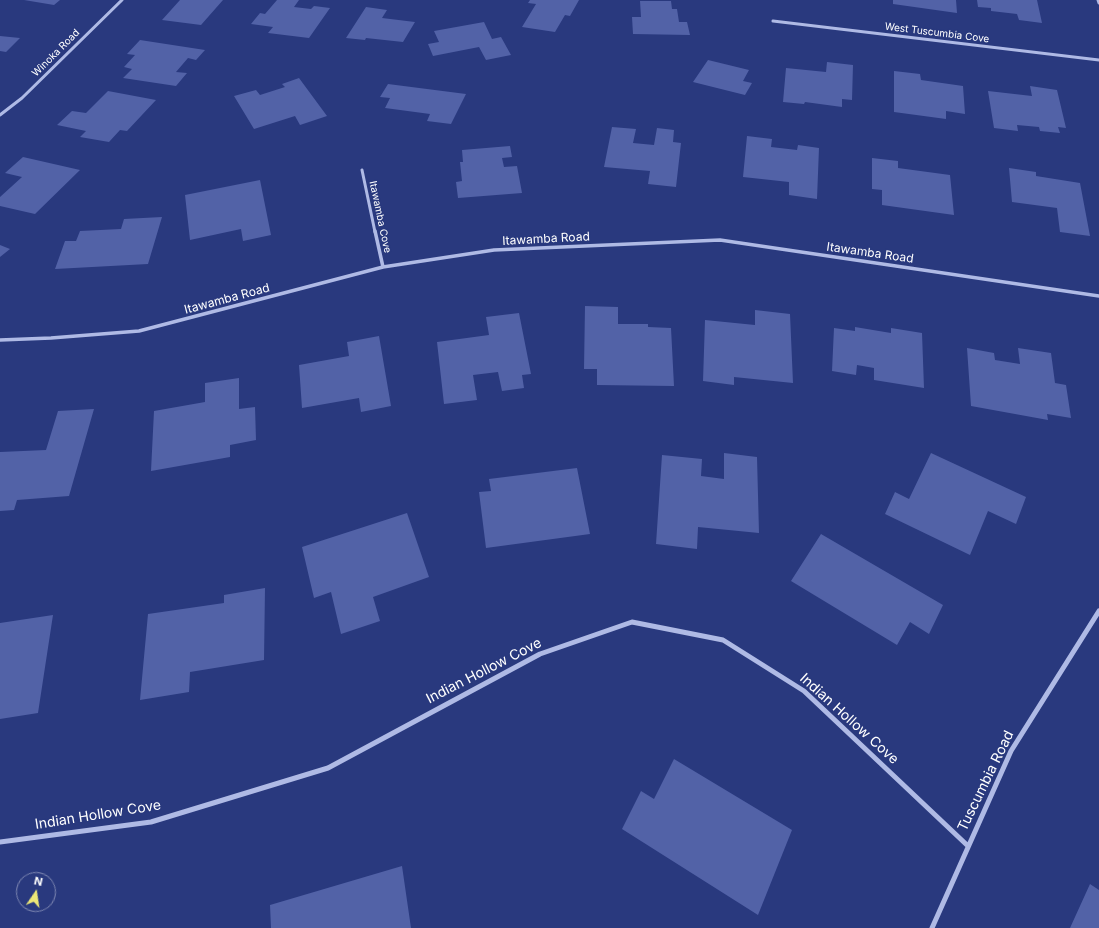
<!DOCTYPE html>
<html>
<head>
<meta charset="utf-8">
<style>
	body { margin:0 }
	#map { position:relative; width:1099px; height:928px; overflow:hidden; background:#29397e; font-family:Inter,sans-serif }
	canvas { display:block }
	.north { position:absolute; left:16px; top:872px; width:40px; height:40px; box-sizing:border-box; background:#29397e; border:1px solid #7f88b2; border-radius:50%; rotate:13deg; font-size:11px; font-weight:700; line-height:16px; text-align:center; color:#fff }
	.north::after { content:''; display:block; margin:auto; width:14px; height:18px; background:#ece777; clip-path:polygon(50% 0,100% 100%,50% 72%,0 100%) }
</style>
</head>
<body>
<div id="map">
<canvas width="1099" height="928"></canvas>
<div class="north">N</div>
</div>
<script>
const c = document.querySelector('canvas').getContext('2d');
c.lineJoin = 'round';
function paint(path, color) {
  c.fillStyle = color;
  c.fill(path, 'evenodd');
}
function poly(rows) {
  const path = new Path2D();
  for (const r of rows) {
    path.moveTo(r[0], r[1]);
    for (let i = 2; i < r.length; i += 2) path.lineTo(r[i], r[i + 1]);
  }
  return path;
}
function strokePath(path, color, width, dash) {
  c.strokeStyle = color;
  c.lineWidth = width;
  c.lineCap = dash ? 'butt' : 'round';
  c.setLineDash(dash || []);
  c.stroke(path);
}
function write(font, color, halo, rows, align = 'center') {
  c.font = font + ' Inter,sans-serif';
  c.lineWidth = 3;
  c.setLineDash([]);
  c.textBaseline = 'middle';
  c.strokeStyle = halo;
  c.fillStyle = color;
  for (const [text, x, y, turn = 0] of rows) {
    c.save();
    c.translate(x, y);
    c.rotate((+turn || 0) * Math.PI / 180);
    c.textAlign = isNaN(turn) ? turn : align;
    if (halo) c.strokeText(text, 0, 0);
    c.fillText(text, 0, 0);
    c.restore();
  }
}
paint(poly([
	[24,0,60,0,54,5],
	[180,0,223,0,201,25,162,20],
	[277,0,299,0,294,7,311,9,314,6,330,8,309,38,268,33,273,27,251,24,260,13,265,14],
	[530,0,579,0,570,16,565,15,555,32,522,27,536,4,528,3],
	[893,0,956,0,957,13,893,4],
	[977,0,1037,0,1042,23,1019,20,1017,14,991,11,991,8,978,7],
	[640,1,671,1,672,9,677,9,679,22,687,22,690,35,633,34,632,17,641,17],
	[366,7,387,10,382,18,415,22,403,42,366,38,365,40,346,38],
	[484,22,492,39,501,37,511,55,486,60,479,47,433,56,428,44,439,42,434,31],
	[0,36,20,38,6,52,0,51],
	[140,40,205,50,196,60,188,58,176,72,187,73,176,86,123,78,132,69,124,67,135,55,127,54],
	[708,60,749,70,743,81,752,83,745,95,693,82],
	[827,62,853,65,852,100,842,99,842,107,805,102,804,104,783,102,786,68,826,72],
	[894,71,920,74,921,80,963,86,965,114,946,111,946,119,894,112],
	[299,78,327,116,300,125,295,116,254,129,234,96,256,90,260,95,285,87,282,84],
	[388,84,466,94,451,124,427,121,430,114,385,108,390,98,380,97],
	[1030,86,1057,90,1066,128,1058,127,1060,133,1040,131,1039,127,1017,125,1018,131,994,128,988,91,1032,96],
	[108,91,156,100,127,131,120,130,109,142,80,137,86,131,57,125,72,111,86,113],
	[612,127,636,129,633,143,654,145,657,128,674,130,673,142,681,143,676,187,648,184,650,171,604,167],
	[747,136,772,139,771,147,797,150,798,145,819,148,817,199,789,195,789,182,743,177],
	[510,146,512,157,502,158,504,167,517,166,522,193,458,198,456,182,462,181,460,162,463,162,462,150],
	[23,157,80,170,35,214,0,206,0,197,22,177,5,173],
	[872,158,898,161,898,168,950,175,954,215,882,205,882,190,872,189],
	[1009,168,1036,172,1036,176,1080,183,1090,236,1060,232,1057,208,1012,202],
	[260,180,271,235,243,241,241,229,190,240,185,195],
	[162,217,148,264,55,269,65,241,76,241,80,231,121,229,124,219],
	[0,245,10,249,0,257],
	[585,306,618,307,618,324,648,324,648,327,671,328,674,386,597,385,597,369,584,369],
	[755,310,790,314,793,383,734,377,734,385,703,381,705,320,755,325],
	[519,313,531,374,522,375,524,388,502,391,498,372,473,375,477,400,444,404,437,342,489,335,486,317],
	[855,327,891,333,891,328,922,333,924,388,874,380,874,368,857,365,856,375,832,371,834,328,855,331],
	[379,336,391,406,361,412,359,398,302,408,299,365,349,356,347,342],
	[967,348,994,353,995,360,1020,364,1018,348,1051,353,1055,383,1066,385,1071,418,1047,414,1048,420,971,406],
	[239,378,239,409,255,407,256,440,230,445,230,457,151,471,154,411,205,402,205,383],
	[94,409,69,496,17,500,14,510,0,511,0,452,46,450,58,411],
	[724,453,757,457,759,533,698,527,697,549,656,544,662,455,702,459,701,476,724,479],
	[931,453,1026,497,1016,524,988,511,970,555,885,514,895,492,909,499],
	[577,468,590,534,486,548,479,492,491,491,489,479],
	[407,513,429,577,373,597,380,621,341,634,331,592,314,598,302,547],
	[821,534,943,605,929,634,910,622,897,645,791,581],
	[265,588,264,660,190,672,189,692,140,700,148,614,224,603,224,595],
	[53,615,38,713,0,719,0,623],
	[674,759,792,830,758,915,622,829,641,791,654,799],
	[402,866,411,928,271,928,270,905],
	[1090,884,1099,890,1099,928,1070,928]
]), '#5262a7');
strokePath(poly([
	[1098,0,1099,3],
	[773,21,1099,60],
	[0,115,22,98,122,0],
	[362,170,375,232]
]), '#afbae5', 3);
strokePath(poly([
	[375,231,383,267],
	[0,340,51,338,139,331,383,267,494,250,720,240,1099,296]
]), '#afbae5', 3.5);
strokePath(poly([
	[0,842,151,822,328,768,540,654,632,622,723,640,804,691,968,846],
	[932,928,1011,751,1099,611]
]), '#afbae5', 5);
write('10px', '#fff', '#29397e', [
	["West Tuscumbia Cove",937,33,7],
	["Winoka Road",56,53,-45],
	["Itawamba Cove",380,217,78]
]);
write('12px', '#fff', '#29397e', [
	["Itawamba Road",546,239,-3],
	["Itawamba Road",870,253,8],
	["Itawamba Road",227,299,-15]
]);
write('14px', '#fff', '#29397e', [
	["Indian Hollow Cove",484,671,-27],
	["Indian Hollow Cove",849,719,42],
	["Tuscumbia Road",986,781,-64],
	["Indian Hollow Cove",98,815,-9]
]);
</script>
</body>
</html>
